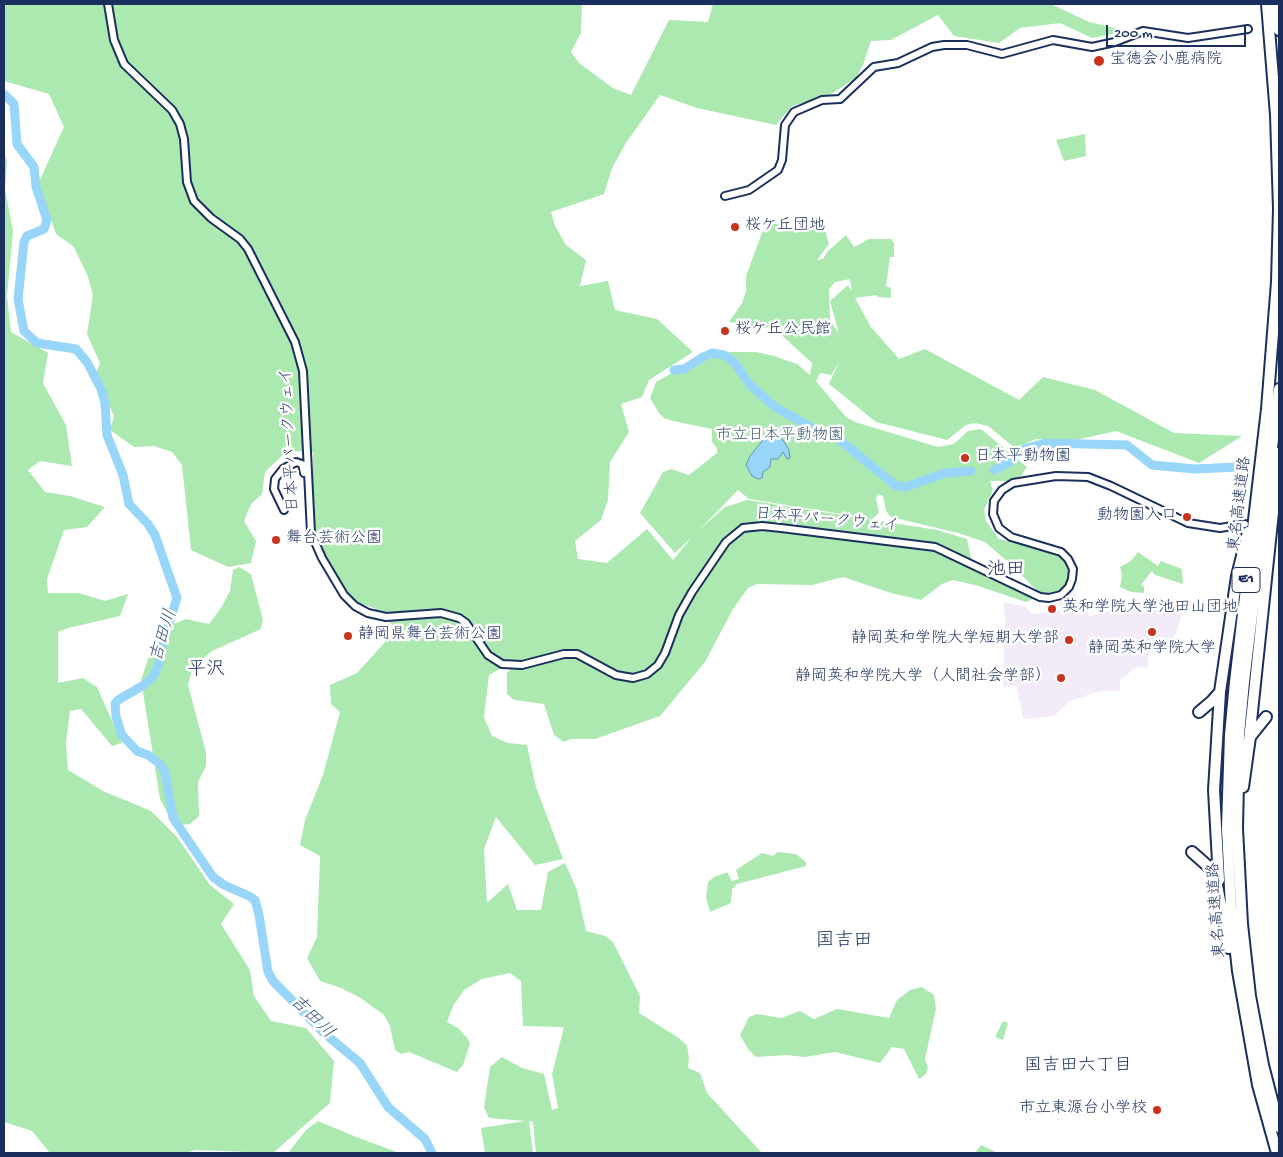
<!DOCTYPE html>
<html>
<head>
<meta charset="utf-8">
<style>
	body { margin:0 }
	#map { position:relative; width:1283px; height:1157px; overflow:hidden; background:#fff; font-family:"Gochi Hand",sans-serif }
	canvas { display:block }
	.frame { position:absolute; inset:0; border:5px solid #1b2f5e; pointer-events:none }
	.scale { position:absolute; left:1106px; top:25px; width:140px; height:22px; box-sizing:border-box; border:2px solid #1b2f5e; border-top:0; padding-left:6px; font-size:15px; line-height:18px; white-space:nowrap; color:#1b2f5e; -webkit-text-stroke:4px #fff; paint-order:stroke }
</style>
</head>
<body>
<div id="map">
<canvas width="1283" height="1157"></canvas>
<div class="frame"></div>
<div class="scale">200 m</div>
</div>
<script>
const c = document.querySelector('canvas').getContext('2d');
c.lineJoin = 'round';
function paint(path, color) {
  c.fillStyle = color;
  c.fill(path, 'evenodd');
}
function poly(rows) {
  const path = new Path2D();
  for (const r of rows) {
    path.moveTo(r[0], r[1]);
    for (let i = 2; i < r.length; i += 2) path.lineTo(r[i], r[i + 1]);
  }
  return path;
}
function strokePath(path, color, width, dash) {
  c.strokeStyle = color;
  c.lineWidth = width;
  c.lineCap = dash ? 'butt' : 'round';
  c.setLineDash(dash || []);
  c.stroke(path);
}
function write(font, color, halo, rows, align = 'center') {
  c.font = font + ' "Gochi Hand","Klee One",sans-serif';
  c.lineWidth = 5;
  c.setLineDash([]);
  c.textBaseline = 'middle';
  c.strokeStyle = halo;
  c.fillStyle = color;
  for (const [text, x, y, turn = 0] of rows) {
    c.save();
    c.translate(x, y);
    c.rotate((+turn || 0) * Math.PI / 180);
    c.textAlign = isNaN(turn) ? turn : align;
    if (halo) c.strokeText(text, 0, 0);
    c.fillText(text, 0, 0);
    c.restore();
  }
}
paint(poly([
	[1071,591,1087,607,1089,616,1158,600,1177,602,1183,601,1185,606,1170,651,1148,653,1148,668,1138,666,1120,680,1120,691,1101,691,1087,695,1069,702,1054,716,1026,719,1023,718,1016,685,1003,687,1005,617,1003,602,1026,607,1032,614,1061,610,1059,599]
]), '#f4ebf8');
paint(poly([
	[4,4,582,4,581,33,571,52,579,63,613,88,631,95,669,20,708,22,713,4,1051,4,1089,22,1127,31,1092,38,1060,23,1020,28,999,43,954,36,938,15,891,40,871,41,863,65,856,78,828,96,792,106,776,125,697,108,660,95,626,143,612,168,604,194,551,212,555,226,566,245,586,260,580,286,608,281,615,310,657,319,693,352,649,380,642,397,621,404,629,432,610,462,608,500,601,520,575,541,578,559,607,563,647,529,673,560,692,537,675,553,640,513,663,472,671,469,689,475,717,453,717,448,712,442,712,429,673,421,664,418,659,413,650,398,656,382,709,352,756,352,774,356,797,364,810,375,812,363,775,329,729,322,742,303,746,291,746,276,766,222,790,226,821,216,829,244,817,260,823,259,828,251,846,235,854,247,869,239,891,239,894,243,894,257,890,257,886,286,891,288,891,298,878,297,877,295,855,298,871,327,899,359,925,349,1019,400,1043,377,1095,390,1174,433,1242,436,1199,463,1116,431,1076,440,1036,439,1015,448,988,426,975,423,966,425,947,440,876,422,829,384,839,362,831,375,820,373,816,381,846,417,855,422,938,447,954,444,968,431,981,429,1027,467,1020,477,1012,481,990,481,993,490,984,510,986,521,999,539,1046,549,1065,560,1071,573,1066,587,1055,593,1047,595,1038,592,1014,567,985,542,958,533,891,517,886,511,883,496,878,494,876,498,879,513,872,519,749,499,738,490,700,529,725,507,747,500,937,530,967,539,973,568,1033,599,1026,602,975,585,953,580,942,584,921,600,891,593,843,577,812,585,757,584,748,588,733,609,705,662,660,716,595,739,571,739,564,742,554,735,544,704,514,700,507,694,507,672,515,667,531,665,514,661,489,675,484,717,492,736,508,743,527,745,536,787,563,859,535,865,496,817,484,849,487,903,508,884,517,910,541,910,548,872,565,863,577,890,586,931,605,936,613,942,640,996,639,1013,679,1038,687,1046,689,1058,688,1068,700,1073,707,1093,762,1153,536,1153,533,1122,529,1121,533,1153,485,1153,481,1128,525,1121,489,1118,484,1107,490,1067,502,1057,522,1068,544,1074,552,1110,558,1108,552,1074,564,1027,523,1026,521,981,510,973,482,979,464,990,453,1006,447,1022,458,1028,468,1039,470,1044,463,1065,457,1072,409,1052,401,1054,395,1050,390,1026,384,1015,359,997,341,988,320,981,307,958,317,937,320,856,300,845,305,820,323,775,340,712,331,704,330,685,357,673,397,629,374,608,355,602,330,569,312,528,313,452,287,451,265,472,262,494,251,504,244,521,256,541,251,563,228,567,191,550,182,465,172,452,154,446,134,447,110,430,114,416,95,375,100,363,87,334,93,295,88,277,74,247,56,234,38,184,64,127,49,94,4,81],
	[850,279,852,291,848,285,830,301,839,333,830,321,829,289,835,282],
	[1085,134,1086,156,1064,161,1056,140],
	[4,152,7,161,5,189,13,231,7,296,11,332,48,353,43,383,66,425,72,466,40,461,28,470,45,492,70,496,105,507,87,527,64,530,47,579,48,593,79,593,105,601,128,594,120,616,68,628,58,632,58,683,83,678,97,687,122,743,112,746,81,709,70,711,66,743,68,770,103,791,151,811,177,837,210,885,234,904,221,924,250,970,254,996,271,1021,306,1028,334,1061,330,1103,273,1153,196,1150,183,1153,50,1153,32,1131,4,1122],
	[1138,552,1158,566,1161,561,1182,569,1183,584,1155,575,1152,571,1141,585,1144,587,1144,593,1131,592,1120,587,1122,575,1120,567,1131,561],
	[239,567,251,574,263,620,261,629,212,651,193,667,188,685,206,752,206,766,198,782,199,816,190,824,180,825,170,818,160,799,141,680,149,656,165,637,171,625,186,619,209,624,221,608,230,591,233,570],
	[778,852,796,854,806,862,806,866,737,884,732,889,731,903,710,912,706,898,708,882,714,877,727,872,732,881,739,879,736,870,762,853,773,856],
	[922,987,934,995,936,1009,925,1059,928,1067,926,1074,919,1079,904,1049,892,1047,880,1063,835,1052,805,1057,786,1055,756,1057,748,1049,740,1035,749,1017,757,1014,781,1018,800,1011,814,1019,837,1009,889,1018,897,1000,910,990],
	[1003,1021,1008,1023,1003,1040,995,1037],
	[318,1121,354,1136,399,1153,288,1153,306,1130],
	[981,1145,994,1151,995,1153,975,1153]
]), '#abe9b1');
const water = poly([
	[768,434,774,434,783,440,789,450,790,458,787,459,783,452,778,459,771,459,770,467,763,472,762,478,758,479,752,476,746,465,750,456,768,434]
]);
paint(water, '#97d6f9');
strokePath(water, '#6593bb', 1);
strokePath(poly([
	[4,94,14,104,17,144,34,167,36,187,47,220,44,229,27,236,24,242,18,299,24,331,37,343,76,349,87,362,101,389,105,403,107,435,123,475,129,504,148,524,155,535,177,598,163,643,158,666,153,677,144,685,118,700,115,704,116,717,122,735,137,751,148,755,160,764,165,772,173,818,213,877,224,885,249,896,255,900,259,915,268,972,273,981,324,1033,360,1063,388,1107,425,1139,432,1153],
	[674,370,684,369,703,357,712,353,724,355,734,362,750,385,775,407,816,430,835,436,896,486,905,487,945,473,971,471],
	[1024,449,1045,443,1127,445,1152,465,1195,469,1238,467],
	[994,470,1014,460]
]), '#97d6f9', 9);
const tertiary = poly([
	[108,4,114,40,124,64,172,110,180,124,184,139,187,182,194,201,211,218,240,239,248,249,295,342,303,371,311,533,322,558,344,595,355,606,368,613,386,617,441,613,459,618,466,623,488,655,502,664,522,665,564,654,577,654,616,675,633,678,647,674,658,665,665,653,679,615,692,592,726,542,743,528,762,526,781,528,935,547,1040,597,1049,598,1061,595,1069,587,1072,579,1073,569,1068,559,1061,552,1011,537,999,528,993,514,994,501,1002,490,1013,483,1056,476,1088,477,1111,486,1188,523,1220,528,1245,524],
	[725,196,749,190,778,170,782,160,785,125,794,112,822,100,840,99,874,67,898,63,932,47,944,45,967,45,1002,54,1053,40,1092,47,1115,42,1143,31,1188,38,1248,29],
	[284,510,274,489,275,479,283,469,296,462,302,464,304,473]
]);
const motorway = poly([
	[1267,4,1276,115,1279,209,1277,282,1267,409,1235,682,1230,735,1227,828,1231,908,1238,971,1258,1085,1277,1153],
	[1276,4,1279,30],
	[1279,389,1244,682,1239,735,1237,828,1242,924,1250,996,1263,1065,1279,1127],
	[1275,499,1278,453],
	[1199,712,1212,701,1220,692,1237,576,1248,532],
	[1248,750,1275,493],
	[1243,787,1250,737,1266,717],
	[1192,852,1210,868,1216,880,1229,948],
	[1219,880,1214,790,1220,692]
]);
strokePath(tertiary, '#1b2f5e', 10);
strokePath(motorway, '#1b2f5e', 14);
strokePath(tertiary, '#fff', 6);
strokePath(motorway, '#fff', 10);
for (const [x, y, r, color] of [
	[1099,61,6,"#c8321e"],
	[735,227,5,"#c8321e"],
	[725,331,5,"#c8321e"],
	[965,458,5,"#c8321e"],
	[1187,517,5,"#c8321e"],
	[276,540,5,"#c8321e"],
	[1052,609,5,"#c8321e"],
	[1152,632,5,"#c8321e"],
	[348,636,5,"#c8321e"],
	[1069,640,5,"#c8321e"],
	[1061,678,5,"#c8321e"],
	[1157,1110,5,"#c8321e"]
]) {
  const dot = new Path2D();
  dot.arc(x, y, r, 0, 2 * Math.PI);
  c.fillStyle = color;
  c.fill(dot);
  strokePath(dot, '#fff', 2);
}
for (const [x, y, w] of [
	[1246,580,28]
]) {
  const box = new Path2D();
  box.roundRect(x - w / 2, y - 12.5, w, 25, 4);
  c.fillStyle = '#fff';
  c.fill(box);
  strokePath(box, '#1b2f5e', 1);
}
write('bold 15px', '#1b2f5e', null, [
	["E1",1246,580]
]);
write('16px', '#1b2f5e', '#fff', [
	["宝徳会小鹿病院",1110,61],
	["桜ケ丘団地",745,227],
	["桜ケ丘公民館",735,331],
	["日本平動物園",975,458],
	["動物園入口",1177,517,"right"],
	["舞台芸術公園",286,540],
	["英和学院大学池田山団地",1062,609],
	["静岡県舞台芸術公園",358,636],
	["静岡英和学院大学短期大学部",1059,640,"right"],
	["静岡英和学院大学",1152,650,"center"],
	["静岡英和学院大学（人間社会学部）",1051,678,"right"],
	["市立東源台小学校",1147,1110,"right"]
], 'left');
write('16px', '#3f5e73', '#fff', [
	["市立日本平動物園",780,437]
]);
write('16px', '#1b2f5e', '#fff', [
	["日本平パークウェイ",291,440,-93],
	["東名高速道路",1241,504,-83],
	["日本平パークウェイ",827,521,5],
	["東名高速道路",1218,910,-94]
]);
write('italic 18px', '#3a5985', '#fff', [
	["吉田川",165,636,-73],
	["吉田川",311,1018,44]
]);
write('18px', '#1b2f5e', '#fff', [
	["国吉田六丁目",1078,1067]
]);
write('19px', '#1b2f5e', '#fff', [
	["池田",1006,571],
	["平沢",206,671],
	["国吉田",844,942]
]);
</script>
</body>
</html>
